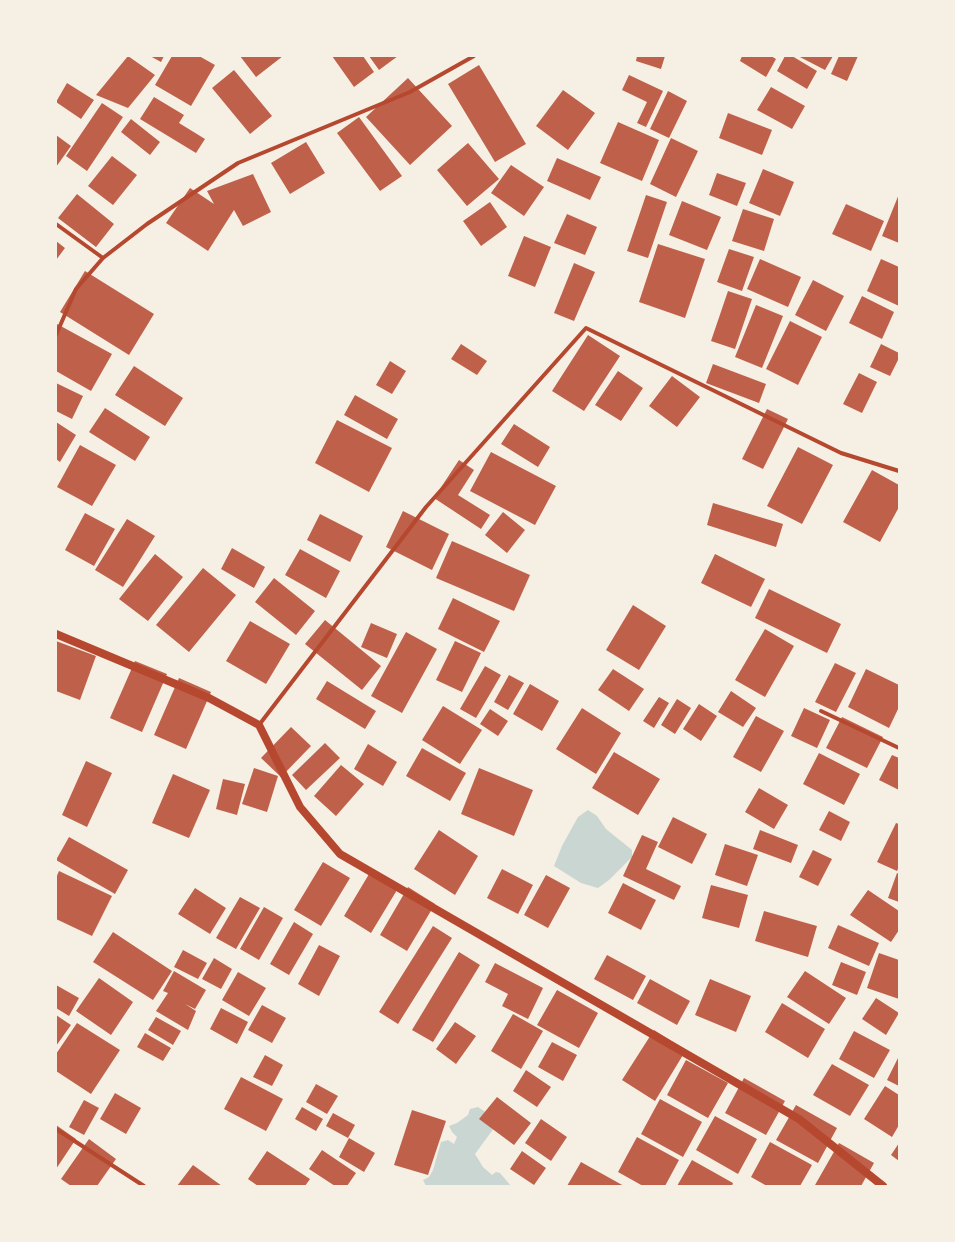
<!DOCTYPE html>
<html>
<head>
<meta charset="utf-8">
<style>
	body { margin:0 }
	#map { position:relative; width:955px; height:1242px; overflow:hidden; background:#f6efe4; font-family:Jost,sans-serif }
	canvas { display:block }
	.frame { position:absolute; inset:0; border:57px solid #f6efe4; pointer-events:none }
</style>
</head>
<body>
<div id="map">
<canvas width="955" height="1242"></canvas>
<div class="frame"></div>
</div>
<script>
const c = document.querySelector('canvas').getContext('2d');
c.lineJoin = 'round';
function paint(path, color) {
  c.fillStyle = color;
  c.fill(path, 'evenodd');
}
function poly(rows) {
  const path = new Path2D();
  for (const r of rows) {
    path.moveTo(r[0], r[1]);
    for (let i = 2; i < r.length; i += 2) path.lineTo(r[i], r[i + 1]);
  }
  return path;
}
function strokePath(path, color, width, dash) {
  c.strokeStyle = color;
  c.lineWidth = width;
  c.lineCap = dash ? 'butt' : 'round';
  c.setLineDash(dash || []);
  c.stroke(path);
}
paint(poly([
	[588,810,597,816,606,829,632,850,632,857,609,880,598,888,581,883,554,866,562,846,578,817],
	[478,1107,493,1117,494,1128,475,1154,483,1167,492,1175,496,1172,500,1173,511,1186,426,1186,423,1180,429,1177,433,1170,441,1142,448,1140,454,1144,457,1137,452,1132,449,1126,457,1123,468,1115,470,1109]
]), '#c9d6d2');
paint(poly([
	[128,56,155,75,128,108,96,95],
	[150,56,164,56,161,62],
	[172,56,199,56,215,65,191,106,155,85],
	[240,56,283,56,256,77],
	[332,56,363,56,374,72,354,87],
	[369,56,398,56,379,70],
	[637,56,665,56,661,69,636,61],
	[742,56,771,56,776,59,766,77,740,61],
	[785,56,792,56,817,71,807,89,777,71],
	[798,56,833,56,825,70],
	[839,56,858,56,847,81,831,74],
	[479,65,526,144,495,162,448,84],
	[234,70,272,116,250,134,212,88],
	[629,75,663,91,646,127,637,123,647,102,622,90],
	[408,78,452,126,410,165,366,117],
	[67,83,94,100,81,119,56,102],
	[771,87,805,106,792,129,757,110],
	[563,90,595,113,568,150,536,126],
	[668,91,687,101,669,138,650,129],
	[154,97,184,115,179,123,205,139,196,153,140,119],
	[102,103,123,117,87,171,66,156],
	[728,113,772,130,762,155,719,138],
	[359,117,402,176,380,191,337,133],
	[131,119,160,142,150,155,121,132],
	[618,122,659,140,642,181,600,163],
	[56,135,71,146,56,167],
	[671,138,698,151,676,197,650,184],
	[306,142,325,173,290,194,271,163],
	[468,143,499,179,467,206,437,170],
	[112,156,137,175,113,205,88,186],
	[557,158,601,177,590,200,547,181],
	[511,165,544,187,524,216,491,193],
	[763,169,794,182,780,216,749,203],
	[717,173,746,183,737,206,709,195],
	[253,174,271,212,243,226,234,210,208,251,166,223,190,188,214,204,207,191],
	[77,194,114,224,96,247,58,218],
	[899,194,899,243,882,236],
	[646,195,667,202,648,258,627,251],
	[682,201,721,217,707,250,669,235],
	[490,202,507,227,481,246,463,221],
	[846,204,884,221,871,251,832,234],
	[743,209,774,219,764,251,732,241],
	[567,214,597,227,585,255,554,243],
	[524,236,551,247,535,287,508,276],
	[56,241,65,248,56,260],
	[658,244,705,259,685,318,639,302],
	[729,249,754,257,742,291,717,282],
	[760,259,801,277,788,307,747,289],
	[881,259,899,267,899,306,867,291],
	[574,263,595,272,574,321,554,313],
	[85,271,154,314,129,355,60,312],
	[813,280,844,296,826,331,795,315],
	[728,291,752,299,735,349,711,341],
	[862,296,894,312,882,339,849,323],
	[756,305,783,316,762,368,735,357],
	[790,321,822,337,798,385,766,369],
	[57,324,112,354,91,391,56,371],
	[588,335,620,356,584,411,552,391],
	[461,344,487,361,477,375,451,359],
	[881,344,899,353,899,358,890,376,870,367],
	[390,361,406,371,392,394,376,385],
	[713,364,766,384,759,403,706,383],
	[134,366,183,398,165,426,115,395],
	[618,371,643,388,621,421,595,405],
	[859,373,877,382,862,413,843,404],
	[672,376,700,397,677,427,649,406],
	[56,383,83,396,72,419,56,411],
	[355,395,398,419,387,439,344,415],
	[105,408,150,437,135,461,89,432],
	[767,409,788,419,763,469,742,459],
	[337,420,392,448,369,492,315,463],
	[56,422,76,435,60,462,56,459],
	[514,424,550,447,538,467,501,444],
	[80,445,116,465,92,506,57,487],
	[798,447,833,465,802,524,767,506],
	[491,452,556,486,535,525,470,491],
	[459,460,474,470,458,495,490,515,481,529,434,498],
	[872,470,899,485,899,507,880,542,843,522],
	[713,503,783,524,776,547,707,525],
	[403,511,449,534,432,570,386,547],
	[503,512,525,530,507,553,485,535],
	[85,513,115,529,94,566,65,550],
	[320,514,363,536,350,562,307,540],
	[127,519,155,536,123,587,95,570],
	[452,541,530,575,514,611,436,578],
	[232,548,265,567,254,588,221,569],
	[300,549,340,571,326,598,285,575],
	[155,554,183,577,148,621,119,599],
	[715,554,765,579,751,607,701,583],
	[203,568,236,595,189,652,156,625],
	[274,578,315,611,296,635,255,602],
	[769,589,841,624,827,653,755,618],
	[453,598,500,621,484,652,438,629],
	[633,605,666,626,639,670,606,650],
	[325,620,381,666,362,690,305,644],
	[250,621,290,644,266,684,226,661],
	[371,623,397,634,387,658,361,647],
	[765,629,794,646,765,697,735,680],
	[406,632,437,649,402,713,371,696],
	[56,641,96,656,80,700,56,691],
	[455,641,481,653,462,692,436,680],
	[135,661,167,674,142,732,110,718],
	[835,663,856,673,836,712,815,702],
	[485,666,501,675,476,718,460,709],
	[613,669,644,689,629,711,598,690],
	[866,669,899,685,899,707,889,728,848,707],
	[509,675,524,683,508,710,494,702],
	[179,678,211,692,186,749,154,735],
	[327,681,376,711,365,729,316,699],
	[530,684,559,701,542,731,513,714],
	[731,691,756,708,743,727,718,712],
	[659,697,669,703,654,728,643,721],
	[677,699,691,708,675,734,661,725],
	[699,704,717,716,701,741,683,729],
	[443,706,482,730,460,764,422,740],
	[582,708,621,733,596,774,556,749],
	[804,708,830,720,817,748,791,736],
	[490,709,508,721,498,736,480,724],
	[756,716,784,731,761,772,733,757],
	[842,717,883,737,867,768,826,748],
	[291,727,311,746,281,777,261,758],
	[325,743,340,758,306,790,292,775],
	[368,744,397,762,383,786,354,769],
	[422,748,466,773,450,801,406,776],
	[614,752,660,779,638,815,592,788],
	[819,753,860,774,844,805,803,784],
	[892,755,899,758,899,790,879,780],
	[86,761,112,773,87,827,62,815],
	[341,765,364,784,336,816,314,796],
	[254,768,278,776,267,812,242,804],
	[479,768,533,790,514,836,461,814],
	[173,774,210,790,189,838,152,823],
	[223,779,245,784,237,815,216,809],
	[759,788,788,805,774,829,745,812],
	[829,811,850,822,841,841,819,830],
	[673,817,707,834,692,864,658,847],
	[896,823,899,824,899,867,897,871,877,862],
	[439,830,478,856,455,895,414,869],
	[760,830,798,845,791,863,753,849],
	[642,835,658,842,646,869,681,886,674,900,623,876],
	[69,837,128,870,115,894,56,860],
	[725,844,758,855,747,886,715,875],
	[813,850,832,859,818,886,799,877],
	[323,862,350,878,321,926,294,910],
	[372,869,400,885,371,933,344,916],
	[502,869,533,885,518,914,487,898],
	[59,871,112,896,92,936,56,919,56,878],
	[897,873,899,874,899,902,888,898],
	[546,875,570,888,548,928,524,915],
	[623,883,656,900,641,930,608,913],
	[711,885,748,895,739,928,702,918],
	[408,887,435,904,407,951,380,935],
	[195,888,226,908,210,934,178,914],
	[868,890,899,911,899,930,891,942,850,915],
	[240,897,260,908,236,949,216,938],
	[264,907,283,918,259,960,240,949],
	[764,911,817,926,808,957,755,941],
	[294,922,313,934,289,975,270,964],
	[838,925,879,943,869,966,828,948],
	[433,926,452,938,398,1024,379,1012],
	[113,932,172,971,153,1000,93,962],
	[319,945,340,956,319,996,298,984],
	[183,950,207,963,198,979,174,967],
	[459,952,480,965,433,1042,412,1030],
	[879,953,899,960,899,999,867,988],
	[607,955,646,976,633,1000,594,979],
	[214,958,232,969,221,989,202,979],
	[841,962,866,972,857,995,832,985],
	[495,963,543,988,528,1019,502,1006,508,994,485,982],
	[174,971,206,990,195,1009,185,1004,196,1011,188,1030,156,1011,168,993,163,991],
	[805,971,846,998,829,1024,787,997],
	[238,972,266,988,249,1016,222,1000],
	[99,978,133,1002,111,1035,76,1011],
	[650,979,690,1001,677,1025,637,1003],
	[710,979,751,996,736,1032,695,1015],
	[56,985,79,998,69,1016,56,1008],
	[557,990,598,1013,579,1048,537,1025],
	[876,998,899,1013,886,1035,862,1019],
	[782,1003,825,1029,808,1058,765,1032],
	[262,1005,286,1018,272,1043,248,1030],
	[221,1008,248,1022,237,1044,210,1029],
	[513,1014,543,1031,521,1069,491,1051],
	[56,1015,71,1025,56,1046],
	[156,1017,181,1031,173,1045,148,1030],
	[455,1022,476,1036,456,1064,436,1049],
	[77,1023,120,1050,91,1094,56,1071,56,1054],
	[654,1030,686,1050,655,1101,622,1080],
	[854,1031,890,1050,874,1078,839,1059],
	[145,1033,171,1048,163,1061,137,1047],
	[552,1042,577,1055,563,1081,538,1067],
	[265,1055,283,1065,272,1086,253,1077],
	[899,1056,899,1086,887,1080],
	[686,1060,728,1083,708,1118,667,1095],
	[832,1064,869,1085,850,1116,813,1095],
	[526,1070,551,1087,537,1107,513,1091],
	[241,1077,283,1099,266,1131,224,1109],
	[744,1078,785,1101,766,1135,725,1113],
	[316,1084,338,1096,327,1114,306,1102],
	[885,1086,899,1095,899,1125,892,1137,864,1119],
	[115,1093,141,1108,126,1134,100,1119],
	[497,1097,531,1123,514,1145,479,1119],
	[660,1099,702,1122,683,1157,641,1134],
	[84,1100,99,1108,84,1135,69,1127],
	[796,1105,837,1128,818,1163,776,1140],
	[302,1107,323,1119,316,1131,295,1119],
	[412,1110,446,1121,428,1175,394,1165],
	[333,1113,355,1125,348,1138,326,1126],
	[715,1116,757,1139,738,1174,696,1150],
	[541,1119,567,1137,551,1161,525,1143],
	[56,1125,76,1139,56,1169],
	[637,1137,679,1160,665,1186,643,1186,618,1172],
	[349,1138,375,1153,364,1172,339,1157],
	[89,1139,116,1159,97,1186,71,1186,61,1179],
	[770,1142,812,1165,800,1186,767,1186,751,1177],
	[839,1143,874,1163,861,1186,815,1185],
	[899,1143,899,1161,891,1155],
	[322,1150,356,1173,347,1186,335,1186,309,1169],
	[267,1151,310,1179,305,1186,258,1186,248,1179],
	[522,1151,546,1168,534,1185,510,1169],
	[692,1160,733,1183,732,1186,677,1186],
	[581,1162,624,1186,567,1186],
	[193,1165,222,1186,177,1186]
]), '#bf614a');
strokePath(poly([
	[56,224,103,258],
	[56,335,76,289,103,258,147,224,238,163,410,92,474,56],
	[821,711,899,748],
	[259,725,426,507,586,328,841,453,899,471],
	[56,1129,144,1186]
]), '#b5482f', 4);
strokePath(poly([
	[56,634,209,698,259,725,300,807,340,854,799,1119,883,1186]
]), '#b5482f', 8);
</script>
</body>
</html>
